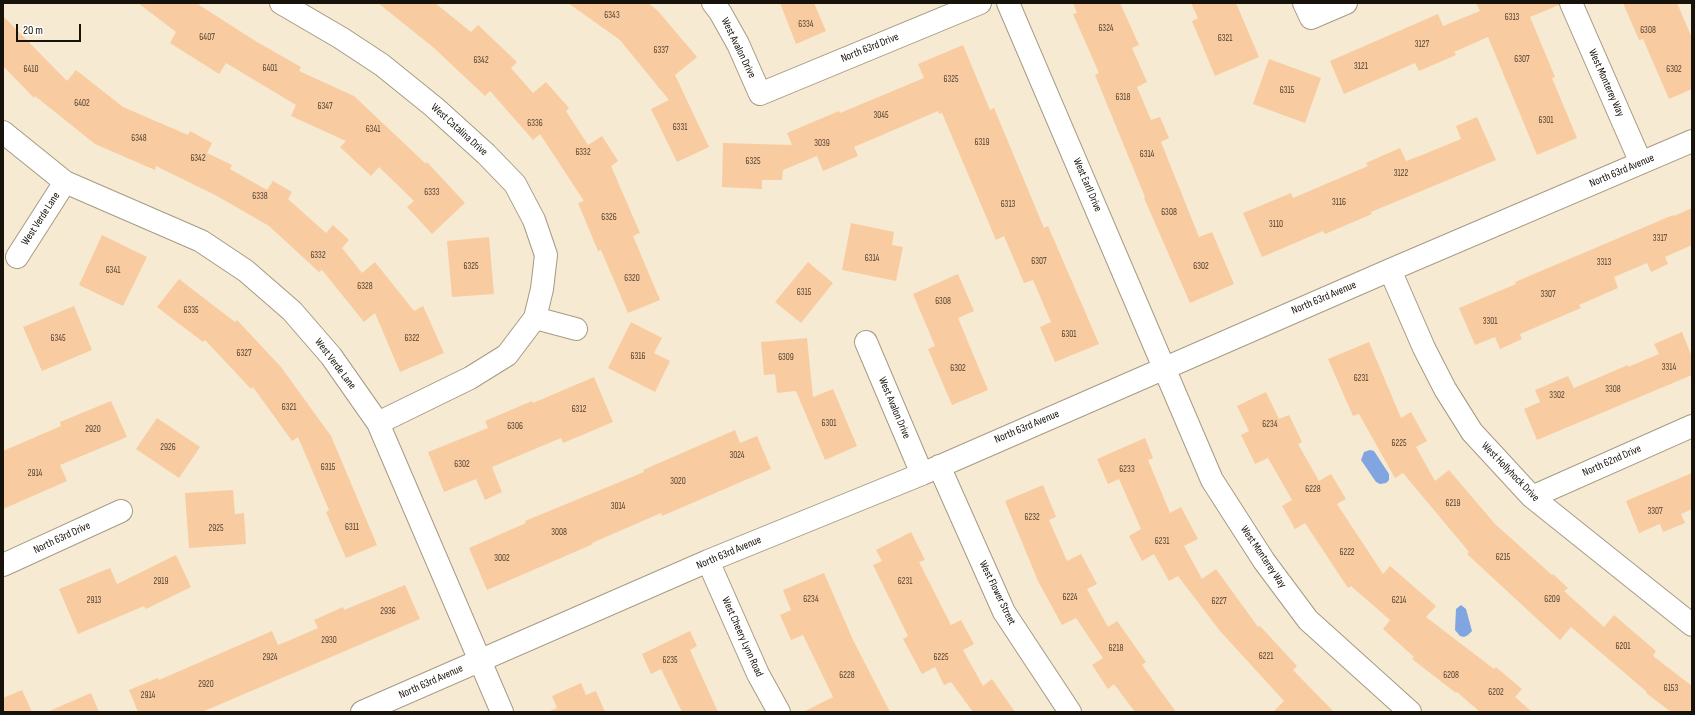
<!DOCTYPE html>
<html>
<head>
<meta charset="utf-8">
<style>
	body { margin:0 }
	#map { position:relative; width:1695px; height:715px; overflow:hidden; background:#f7ead2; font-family:"Sofia Sans Condensed",sans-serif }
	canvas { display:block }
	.frame { position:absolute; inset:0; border:4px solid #17120a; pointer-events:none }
	.scale { position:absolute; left:16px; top:24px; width:65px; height:18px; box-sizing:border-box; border:2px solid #17120a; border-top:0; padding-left:5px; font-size:12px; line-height:14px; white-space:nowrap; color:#17120a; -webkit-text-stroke:3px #fff; paint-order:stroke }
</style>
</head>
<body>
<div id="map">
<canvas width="1695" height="715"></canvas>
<div class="frame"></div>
<div class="scale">20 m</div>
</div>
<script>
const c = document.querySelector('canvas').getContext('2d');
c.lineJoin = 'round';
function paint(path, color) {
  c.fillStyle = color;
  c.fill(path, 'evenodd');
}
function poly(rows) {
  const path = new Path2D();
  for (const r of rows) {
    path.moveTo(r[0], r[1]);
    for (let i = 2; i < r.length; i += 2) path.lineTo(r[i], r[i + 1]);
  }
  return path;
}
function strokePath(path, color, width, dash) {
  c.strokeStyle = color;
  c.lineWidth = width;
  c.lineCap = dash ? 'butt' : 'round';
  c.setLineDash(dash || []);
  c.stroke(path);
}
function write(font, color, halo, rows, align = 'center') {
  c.font = font + ' "Sofia Sans Condensed",sans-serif';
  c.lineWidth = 4;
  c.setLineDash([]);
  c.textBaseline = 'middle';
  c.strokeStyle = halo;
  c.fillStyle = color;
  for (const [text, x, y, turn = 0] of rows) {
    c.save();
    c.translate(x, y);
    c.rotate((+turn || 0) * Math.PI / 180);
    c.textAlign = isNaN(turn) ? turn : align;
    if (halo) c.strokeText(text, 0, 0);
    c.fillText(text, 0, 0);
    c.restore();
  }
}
paint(poly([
	[1370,450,1374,451,1389,474,1389,480,1386,483,1380,484,1376,482,1361,460,1364,452],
	[1461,605,1466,609,1472,631,1468,635,1464,637,1460,636,1455,630,1456,609]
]), '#81a5e1');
paint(poly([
	[138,3,196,3,257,42,301,67,299,71,354,96,426,164,427,162,465,203,432,234,407,207,414,201,379,167,371,176,340,147,346,141,291,116,296,105,226,63,219,74,170,43,176,32],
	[378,3,435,3,471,32,478,25,517,62,511,68,533,93,546,82,569,108,566,111,588,145,602,136,618,161,611,166,640,233,633,236,660,300,628,313,601,250,598,251,578,203,584,201,540,134,533,140,490,91,485,96,434,48],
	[568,3,648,3,658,11,697,57,675,75,709,147,677,162,651,109,669,100,620,40],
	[780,3,814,3,826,31,796,44],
	[1073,3,1120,3,1139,45,1132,48,1147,82,1137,87,1151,120,1160,117,1169,138,1161,142,1199,237,1212,232,1234,284,1190,303,1144,198,1145,197,1095,75,1099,73,1073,14,1077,13],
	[1191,3,1236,3,1259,57,1215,76,1192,21,1198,18],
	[1476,3,1559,3,1559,5,1530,17,1555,77,1552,78,1577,138,1537,155,1488,37,1454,52,1456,55,1419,71,1415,63,1344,94,1330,61,1438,14,1443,26,1480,11],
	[1623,3,1677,3,1692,38,1692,89,1669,99,1643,39,1639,40],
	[3,16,67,81,76,70,123,107,188,135,190,131,212,143,207,153,232,165,230,169,267,190,273,181,292,192,288,199,326,233,333,225,349,240,342,248,362,273,375,262,414,311,423,306,444,353,400,372,375,313,364,322,322,270,319,272,269,226,217,196,156,166,155,170,95,144,35,96,34,98,3,66],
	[963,45,990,110,994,108,1044,228,1048,226,1099,344,1055,362,1040,327,1051,322,1033,280,1024,283,1004,236,996,240,942,113,939,114,938,111,854,147,858,156,823,171,817,156,783,170,782,180,762,180,762,189,722,187,723,143,792,145,787,133,839,111,840,113,924,78,918,64],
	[1269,59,1321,78,1305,123,1253,104],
	[1477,117,1496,160,1371,212,1372,214,1325,234,1323,231,1262,257,1243,213,1291,193,1293,198,1368,166,1366,163,1400,148,1406,161,1422,155,1461,139,1456,126],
	[1692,208,1692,245,1665,257,1668,264,1651,272,1647,263,1614,277,1618,288,1579,305,1581,308,1520,334,1522,339,1500,349,1495,337,1475,345,1459,308,1516,284,1515,282,1673,215,1674,216],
	[851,223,894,232,892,245,903,247,896,281,842,270],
	[102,235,147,257,123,306,79,285],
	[489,237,494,294,452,297,447,241],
	[808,262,833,283,801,323,775,302],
	[958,274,974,311,958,318,988,390,952,405,928,349,935,346,913,294],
	[179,279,235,322,237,320,281,367,331,436,377,545,346,558,326,512,329,510,298,437,292,441,253,387,251,389,205,340,203,342,157,307],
	[74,306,92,350,42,371,23,327],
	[631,322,662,338,654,353,670,361,655,392,608,368],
	[1682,332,1692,357,1692,375,1537,440,1524,409,1540,402,1535,390,1568,376,1574,388,1628,365,1628,367,1659,354,1654,344],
	[807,338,813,397,833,389,857,446,825,460,796,391,777,393,775,374,764,375,761,342],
	[1369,342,1401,418,1411,412,1427,441,1416,447,1435,481,1449,470,1495,524,1552,575,1553,574,1568,588,1564,591,1604,627,1614,615,1656,651,1653,656,1692,686,1692,712,1671,712,1646,693,1647,692,1571,627,1560,640,1467,554,1469,552,1403,473,1395,478,1359,414,1353,416,1328,359],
	[594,377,613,422,563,443,561,438,492,467,502,492,485,500,476,479,444,492,428,452,488,428,485,421,532,401,533,403],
	[1266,392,1279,419,1289,415,1302,442,1298,444,1319,481,1331,474,1346,499,1337,504,1383,574,1390,566,1436,606,1426,617,1494,669,1496,667,1522,689,1515,697,1532,712,1480,712,1457,692,1456,693,1412,659,1414,657,1383,629,1390,620,1351,586,1348,588,1305,523,1295,529,1282,506,1292,500,1268,458,1255,464,1241,435,1249,431,1237,406],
	[111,401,127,437,60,465,67,481,3,509,3,451,61,426,60,422],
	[157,418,200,447,179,478,136,449],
	[735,430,740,443,757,436,771,469,662,516,661,513,592,543,593,544,487,590,469,548,526,523,525,521,644,472,643,470],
	[1145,438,1153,458,1148,460,1170,513,1181,507,1198,539,1184,546,1202,579,1216,569,1258,627,1260,626,1297,666,1293,670,1334,712,1273,712,1284,701,1220,631,1178,576,1169,581,1154,554,1142,561,1129,536,1141,529,1119,479,1108,484,1097,459],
	[1692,473,1692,509,1681,514,1685,523,1663,532,1660,524,1639,533,1626,501],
	[1043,485,1056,517,1049,520,1067,561,1081,554,1097,584,1087,589,1108,627,1117,621,1146,662,1142,665,1176,712,1135,712,1114,684,1108,689,1092,665,1103,658,1076,618,1062,625,1038,581,1005,501],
	[233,490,235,514,244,513,246,544,189,548,185,493],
	[911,532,925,560,919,562,951,625,961,620,974,644,963,650,983,686,992,679,1015,712,973,712,951,682,944,685,935,667,922,674,903,639,908,636,873,565,882,561,876,550],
	[176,555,191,587,146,609,144,606,78,634,59,589,110,568,117,584],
	[824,573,853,640,890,712,803,712,833,697,803,635,791,640,780,615,791,610,783,590],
	[405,585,420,619,202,712,138,712,129,690,158,678,159,680,272,631,278,645,288,641,318,628,314,620,343,607,344,610],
	[690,631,697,646,690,650,718,712,682,712,661,669,651,674,642,654],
	[581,683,586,695,596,691,605,712,547,712,557,708,552,696],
	[22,690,32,712,3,712,3,698],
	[91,693,99,712,47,712]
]), '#f9cba0');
const minor = poly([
	[281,3,341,38,382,65,434,107,486,154,515,184,534,220,546,255,542,289,535,318,507,355,470,378,378,423],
	[713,3,720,12,738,44,760,94,980,3],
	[1008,3,1212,480,1264,561,1308,620,1410,712],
	[1304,3,1311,18,1346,3],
	[1571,3,1641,163],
	[3,132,65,182,201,241,246,271,292,311,331,356,378,423,502,712],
	[17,257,65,182],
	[1390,270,1424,348,1445,389,1472,432,1532,497,1692,625],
	[535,318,576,329],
	[866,342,922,474],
	[939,466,1004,612,1070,712],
	[1532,497,1692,426],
	[708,561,758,674,779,712],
	[3,565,121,511],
	[362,712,708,561,922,474,1390,270,1692,141]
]);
strokePath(minor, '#a69a84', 24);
strokePath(minor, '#fff', 22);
write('9px', '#504030', null, [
	["6343",612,16],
	["6313",1512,18],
	["6334",806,25],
	["6324",1106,29],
	["6308",1648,31],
	["6407",207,38],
	["6321",1225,39],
	["3127",1422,45],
	["6337",661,51],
	["6307",1522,60],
	["6342",481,61],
	["3121",1361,67],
	["6401",270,69],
	["6410",31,70],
	["6302",1674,70],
	["6325",951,80],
	["6315",1287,91],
	["6318",1123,98],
	["6402",82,104],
	["6347",325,107],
	["3045",881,116],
	["6301",1546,121],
	["6336",535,124],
	["6331",680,128],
	["6341",373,130],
	["6348",139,139],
	["6319",982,143],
	["3039",822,144],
	["6332",583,153],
	["6314",1147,155],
	["6342",198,159],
	["6325",753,162],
	["3122",1401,174],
	["6333",432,193],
	["6338",260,197],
	["3116",1339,203],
	["6313",1008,205],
	["6308",1169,213],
	["6326",609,218],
	["3110",1276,225],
	["3317",1660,239],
	["6332",318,256],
	["6314",872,259],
	["6307",1039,262],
	["3313",1604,263],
	["6325",471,267],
	["6302",1201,267],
	["6341",113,271],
	["6320",632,279],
	["6328",365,287],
	["6315",804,293],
	["3307",1548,295],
	["6308",943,302],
	["6335",191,311],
	["3301",1490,322],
	["6301",1069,335],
	["6345",58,339],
	["6322",412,339],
	["6327",244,354],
	["6316",638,357],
	["6309",786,358],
	["3314",1669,368],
	["6302",958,369],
	["6231",1361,379],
	["3308",1613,390],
	["3302",1557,396],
	["6321",289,408],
	["6312",579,410],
	["6301",829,424],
	["6234",1270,425],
	["6306",515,427],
	["2920",93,430],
	["6225",1399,444],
	["2926",168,448],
	["3024",737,456],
	["6302",462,465],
	["6315",328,468],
	["6233",1127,470],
	["2914",35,474],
	["3020",678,482],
	["6228",1313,490],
	["6219",1453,504],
	["3014",618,507],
	["3307",1655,512],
	["6232",1032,518],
	["6311",352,528],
	["2925",216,529],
	["3008",559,533],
	["6231",1162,542],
	["6222",1347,553],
	["6215",1503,558],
	["3002",502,559],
	["2919",161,582],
	["6231",905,582],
	["6224",1070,598],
	["6234",811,600],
	["6209",1552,600],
	["2913",94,601],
	["6214",1399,601],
	["6227",1219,602],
	["2936",388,612],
	["2930",329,641],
	["6201",1623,647],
	["6218",1116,649],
	["6221",1266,657],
	["2924",270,658],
	["6225",941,658],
	["6235",670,661],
	["6228",847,676],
	["6208",1451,676],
	["2920",206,685],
	["6153",1671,689],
	["6202",1496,693],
	["2914",148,696]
]);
write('11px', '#17120a', '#fff', [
	["West Avalon Drive",738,48,64],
	["North 63rd Drive",870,48,-22],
	["West Monterey Way",1606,83,66],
	["West Catalina Drive",459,130,42],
	["North 63rd Avenue",1622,171,-23],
	["West Earll Drive",1087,185,67],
	["West Verde Lane",41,219,-57],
	["North 63rd Avenue",1324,298,-23],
	["West Verde Lane",335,364,53],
	["West Avalon Drive",894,408,67],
	["North 63rd Avenue",1027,427,-23],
	["North 62nd Drive",1612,461,-24],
	["West Hollyhock Drive",1510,472,46],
	["North 63rd Drive",62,538,-25],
	["North 63rd Avenue",729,553,-23],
	["West Monterey Way",1263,557,56],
	["West Flower Street",997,593,64],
	["West Cheery Lynn Road",742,637,66],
	["North 63rd Avenue",431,682,-24]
]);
</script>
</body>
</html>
